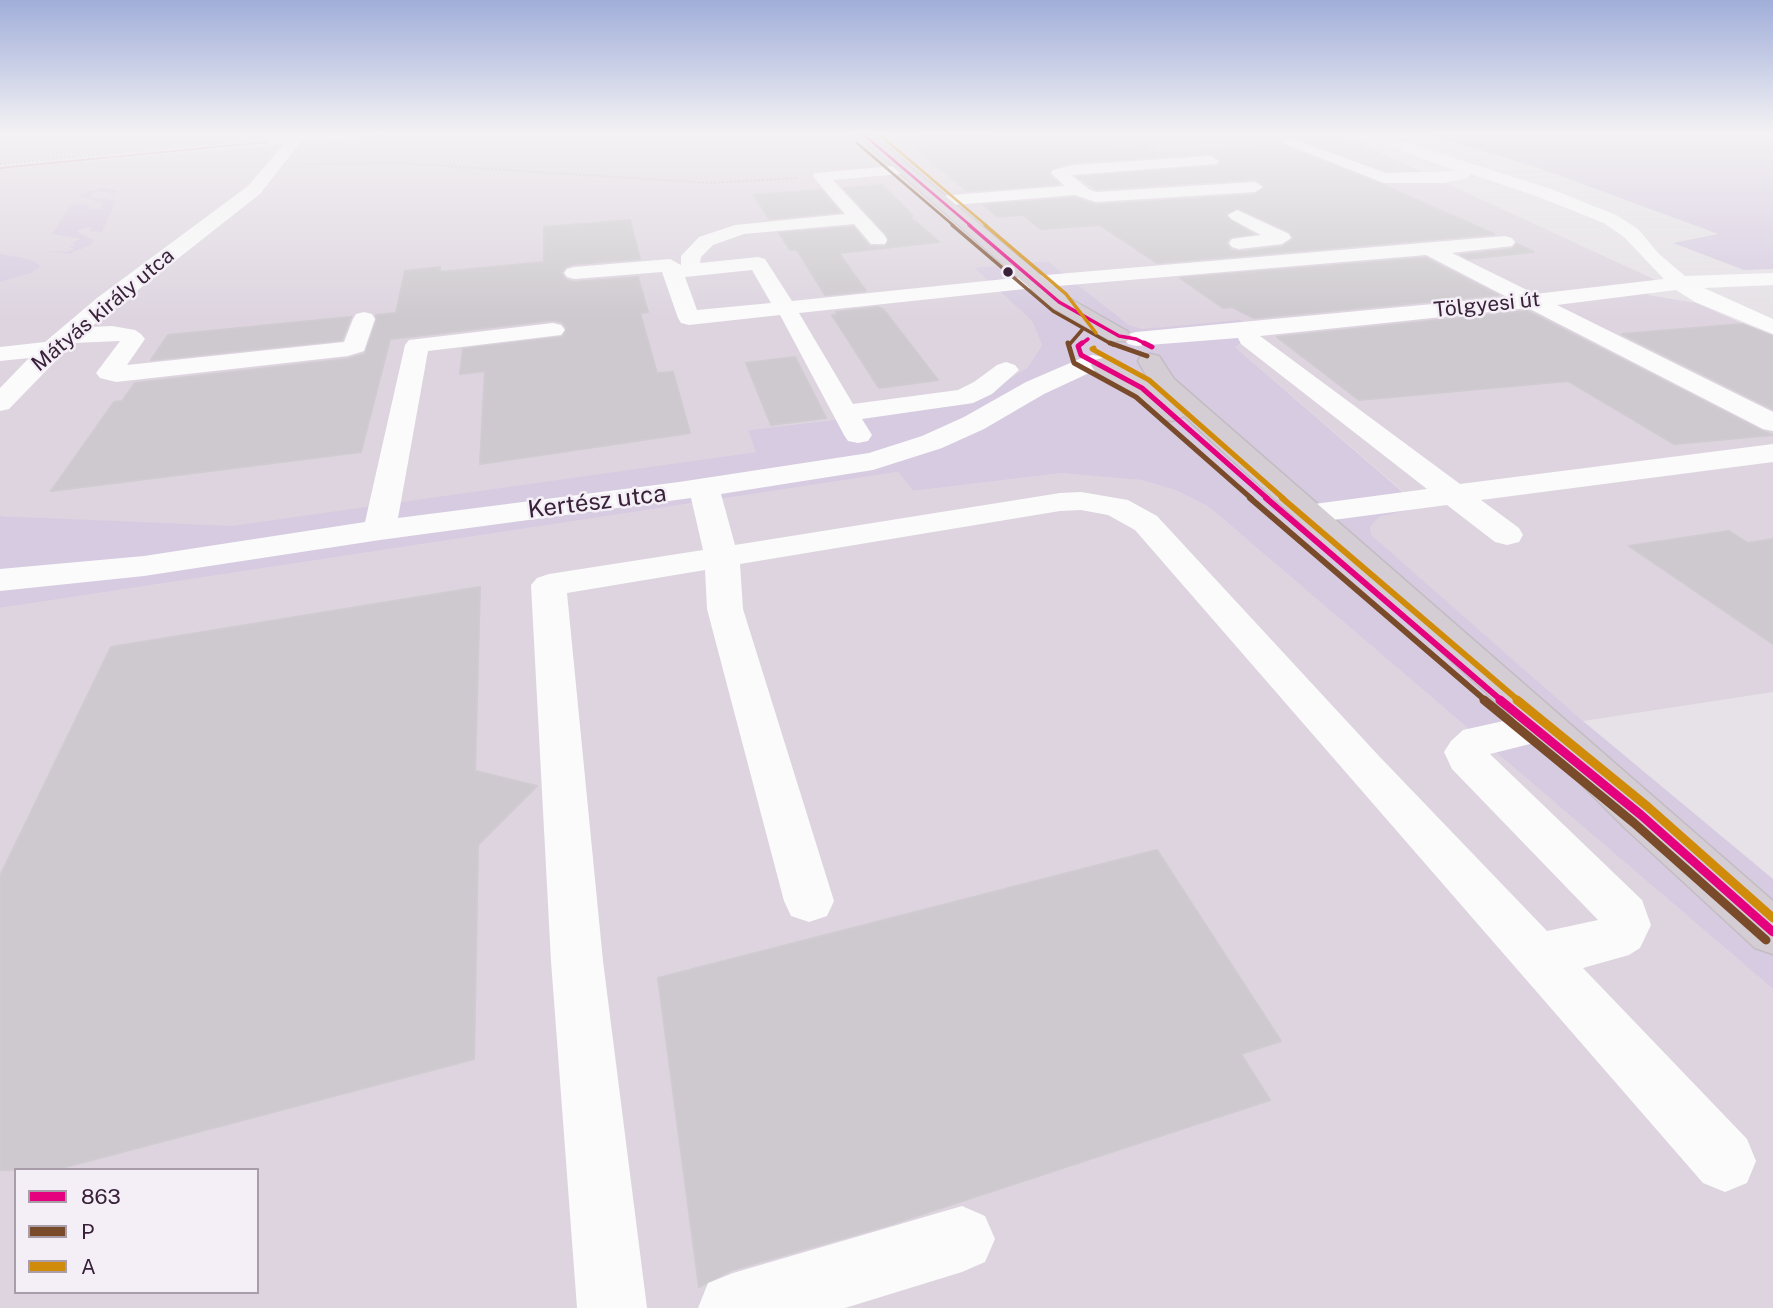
<!DOCTYPE html>
<html>
<head>
<meta charset="utf-8">
<style>
	body { margin:0 }
	#map { position:relative; width:1773px; height:1308px; overflow:hidden; background:#e6e2e7; font-family:"Public Sans",sans-serif }
	canvas { display:block }
	.legend { position:absolute; left:14px; top:1168px; width:245px; height:126px; box-sizing:border-box; background:#f4eff6; border:2px solid #a99daa; margin:0; padding:9px 12px; list-style:none; font-size:21px; color:#382139 }
	.legend li { display:flex; align-items:center; gap:14px; height:35px }
	.legend b { width:35px; border:2px solid #a99daa }
</style>
</head>
<body>
<div id="map">
<canvas width="1773" height="1308"></canvas>
<ul class="legend">
<li><b style="height:9px;background:#e5007d"></b>863</li>
<li><b style="height:9px;background:#7a4b2a"></b>P</li>
<li><b style="height:9px;background:#d18b0b"></b>A</li>
</ul>
</div>
<script>
const c = document.querySelector('canvas').getContext('2d');
c.lineJoin = 'round';
function paint(path, color) {
  c.fillStyle = color;
  c.fill(path, 'evenodd');
}
function poly(rows) {
  const path = new Path2D();
  for (const r of rows) {
    path.moveTo(r[0], r[1]);
    for (let i = 2; i < r.length; i += 2) path.lineTo(r[i], r[i + 1]);
  }
  return path;
}
function strokePath(path, color, width, dash) {
  c.strokeStyle = color;
  c.lineWidth = width;
  c.lineCap = dash ? 'butt' : 'round';
  c.setLineDash(dash || []);
  c.stroke(path);
}
function write(font, color, halo, rows, align = 'center') {
  c.font = font + ' "Public Sans",sans-serif';
  c.lineWidth = 5;
  c.setLineDash([]);
  c.textBaseline = 'middle';
  c.strokeStyle = halo;
  c.fillStyle = color;
  for (const [text, x, y, turn = 0] of rows) {
    c.save();
    c.translate(x, y);
    c.rotate((+turn || 0) * Math.PI / 180);
    c.textAlign = isNaN(turn) ? turn : align;
    if (halo) c.strokeText(text, 0, 0);
    c.fillText(text, 0, 0);
    c.restore();
  }
}
paint(poly([
	[0,135,274,135,271,137,0,164],
	[385,135,1342,135,1660,282,1648,295,1696,303,1773,337,1773,692,1583,721,1370,535,1370,527,1379,517,1420,506,1235,347,1255,333,1144,329,1129,325,1048,261,975,269,1032,321,1042,345,1028,367,969,404,748,430,757,452,232,527,0,516,0,169],
	[898,472,913,491,1062,473,1096,474,1142,480,1178,491,1209,507,1773,989,1773,1308,0,1308,0,608],
	[16,1170,257,1170,257,1292,16,1292]
]), '#ddd4df');
paint(poly([
	[1429,135,1773,135,1773,269,1744,270,1673,243,1718,234,1536,167],
	[104,188,120,191,113,193,97,191,89,197,116,201,102,232,90,231,91,227,80,229,77,232,93,240,92,244,69,254,46,251,66,252,75,249,69,247,77,245,72,243,81,239,52,234,70,205,83,204,89,206,89,210,101,209,102,203,78,196,89,191],
	[0,254,23,258,36,262,40,267,31,273,0,282],
	[1048,261,1129,325,1144,329,1240,320,1256,333,1235,347,1420,507,1379,517,1370,527,1371,535,1583,721,1773,879,1773,989,1209,507,1178,491,1142,480,1062,473,913,491,898,472,0,608,0,516,232,526,756,452,748,430,969,404,1028,367,1042,345,1032,321,974,268]
]), '#d6cbe0');
paint(poly([
	[268,141,267,143,0,169,0,167,268,141]
]), '#d4a4c2');
const building = poly([
	[922,135,991,135,1002,143,1089,137,1109,148,1146,146,1158,153,1281,145,1383,185,1494,234,1157,263,1100,225,1041,229,1023,215,998,217,984,205,1075,198,1096,205,1255,195,1265,186,1255,179,1096,189,1078,177,1218,166,1222,161,1211,153,1074,162,1051,169,1049,175,1059,184,967,191,915,148,936,146,922,135],
	[1238,208,1290,232,1294,239,1282,247,1239,252,1231,250,1226,243,1230,237,1253,234,1226,217,1227,213,1238,208],
	[882,185,913,216,909,216,939,242,839,253,866,291,825,295,797,250,790,250,779,233,853,227,869,246,885,247,889,241,887,235,844,188,882,185],
	[821,190,840,212,769,219,754,195,821,190],
	[630,220,640,259,573,264,565,267,561,273,566,280,574,282,638,277,648,312,640,313,657,373,673,372,690,433,480,464,485,371,460,374,463,349,563,337,567,328,562,322,553,320,390,339,361,452,51,491,114,402,122,401,135,383,348,359,365,354,377,320,376,315,396,313,405,271,440,267,440,272,544,262,544,227,630,220],
	[1517,244,1534,252,1469,259,1461,255,1512,249,1517,244],
	[1425,258,1498,295,1254,318,1232,307,1223,308,1180,278,1425,258],
	[878,307,884,310,938,380,879,388,832,315,838,315,836,312,878,307],
	[1527,311,1762,431,1773,435,1674,444,1568,381,1359,400,1277,337,1527,311],
	[351,317,342,340,151,360,168,335,351,317],
	[1742,324,1773,336,1773,409,1622,334,1742,324],
	[795,357,826,418,771,425,746,363,795,357],
	[1729,531,1748,543,1773,539,1773,644,1629,546,1729,531],
	[480,587,475,771,537,786,478,845,474,1059,54,1170,0,1170,0,876,111,647,480,587],
	[1157,850,1281,1041,1241,1054,1270,1100,889,1225,732,1270,699,1287,658,978,1157,850]
]);
paint(building, '#cdc9ce');
strokePath(building, '#cfcbd0', 2);
const major = poly([
	[857,135,872,135,1067,297,1127,331,1131,336,1127,341,1111,341,1051,307,857,135],
	[1150,354,1159,356,1174,379,1773,901,1773,954,1755,948,1625,828,1529,732,1184,416,1172,421,1162,419,1133,394,1094,370,1091,365,1094,360,1103,358,1112,360,1150,382,1138,361,1141,356,1150,354]
]);
strokePath(major, '#c3bcc3', 3);
strokePath(poly([
	[0,164,264,139],
	[307,164,398,163,710,183,798,178]
]), '#c7c0c7', 2, [2, 2]);
paint(poly([
	[292,135,306,135,260,194,91,327,112,326,135,330,141,334,145,339,127,365,344,342,353,319,356,314,364,312,372,314,375,319,364,351,348,356,116,382,100,378,96,373,120,341,73,343,9,409,0,411,0,388,29,358,0,361,0,347,45,342,97,298,248,186,292,135],
	[1361,135,1381,135,1551,189,1616,215,1638,229,1659,254,1685,276,1773,273,1773,285,1704,288,1773,319,1773,334,1695,302,1676,290,1557,305,1773,412,1773,431,1763,429,1528,308,1260,336,1460,484,1773,444,1773,462,1481,500,1519,528,1523,535,1519,542,1507,545,1495,542,1447,505,1310,523,1299,520,1294,513,1299,506,1427,489,1241,344,1238,338,1136,346,1128,344,1124,339,1128,334,1136,332,1507,297,1426,255,1034,288,799,313,853,404,958,390,974,382,997,365,1006,362,1015,365,1019,370,992,394,973,403,862,419,872,435,868,441,858,443,848,441,844,435,780,315,689,325,681,323,678,318,662,272,574,279,567,277,564,273,567,269,574,267,670,259,681,265,681,256,699,237,735,225,845,214,815,179,813,176,815,173,905,165,913,170,911,173,833,180,885,236,887,240,885,244,871,244,854,224,744,234,713,245,701,257,700,263,758,257,765,259,792,301,1034,276,1505,236,1512,238,1515,242,1512,246,1452,253,1535,294,1664,279,1624,237,1604,223,1539,197,1471,174,1467,178,1443,183,1384,183,1281,142,1288,138,1293,139,1386,173,1456,171,1361,135],
	[752,270,771,303,697,310,685,277,752,270],
	[1211,156,1219,161,1216,164,1071,175,1090,190,1096,192,1255,182,1263,187,1255,192,1096,202,1075,195,940,206,931,201,940,196,1065,186,1051,173,1053,170,1074,165,1211,156],
	[1237,210,1289,234,1291,238,1282,244,1239,249,1232,247,1229,243,1232,239,1261,235,1231,219,1228,215,1237,210],
	[553,323,561,325,565,330,561,335,428,351,398,518,679,482,869,453,922,436,964,417,1026,382,1084,357,1093,355,1102,357,1105,362,1102,367,1044,394,984,429,942,448,873,470,721,494,735,545,1060,493,1081,492,1128,500,1157,516,1378,755,1547,931,1598,920,1452,769,1444,752,1451,741,1463,730,1535,714,1550,719,1556,729,1550,739,1490,754,1642,900,1651,925,1640,948,1629,955,1583,968,1747,1139,1756,1161,1747,1183,1725,1192,1703,1183,1135,530,1108,515,1081,510,1060,511,740,564,743,609,834,901,827,916,809,922,791,916,784,901,707,609,705,570,567,593,603,961,647,1308,577,1308,551,961,531,585,537,578,549,574,703,550,691,498,380,540,144,576,0,591,0,569,144,556,365,522,405,345,409,340,553,323],
	[962,1206,985,1216,995,1239,985,1262,962,1272,845,1308,698,1308,708,1283,733,1273,962,1206]
]), '#fbfbfb');
paint(major, '#d4cdd4');
strokePath(poly([
	[864,135,971,226]
]), '#e5007d', 2.5);
strokePath(poly([
	[969,225,1059,302,1119,336,1136,339,1148,345],
	[1080,345,1088,339]
]), '#e5007d', 3.5);
strokePath(poly([
	[1082,343,1078,346,1081,355,1142,388,1268,499],
	[1144,343,1152,347]
]), '#e5007d', 5);
strokePath(poly([
	[1266,498,1502,701]
]), '#e5007d', 6);
strokePath(poly([
	[1500,700,1641,815,1773,932]
]), '#e5007d', 9);
strokePath(poly([
	[857,143,954,226]
]), '#7a4b2a', 2.5);
strokePath(poly([
	[952,225,1053,311,1113,345],
	[1069,345,1082,330]
]), '#7a4b2a', 3.5);
strokePath(poly([
	[1068,343,1074,363,1136,397,1252,499],
	[1110,343,1147,356]
]), '#7a4b2a', 5);
strokePath(poly([
	[1250,498,1486,701]
]), '#7a4b2a', 6);
strokePath(poly([
	[1484,700,1634,823,1766,940]
]), '#7a4b2a', 9);
strokePath(poly([
	[880,135,987,226]
]), '#d18b0b', 2.5);
strokePath(poly([
	[985,225,1066,294,1096,333]
]), '#d18b0b', 3.5);
strokePath(poly([
	[1094,348,1092,349,1149,380,1284,499]
]), '#d18b0b', 5);
strokePath(poly([
	[1282,498,1519,701]
]), '#d18b0b', 6);
strokePath(poly([
	[1517,700,1648,807,1773,918]
]), '#d18b0b', 9);
const sky = c.createLinearGradient(0, 0, 0, 318);
sky.addColorStop(0, '#a0aed9');
sky.addColorStop(0.42, '#f4f2f4');
sky.addColorStop(1, '#f4f2f400');
c.fillStyle = sky;
c.fillRect(0, 0, 1773, 318);
for (const [x, y, r, color] of [
	[1008,272,6,"#382139"]
]) {
  const dot = new Path2D();
  dot.arc(x, y, r, 0, 2 * Math.PI);
  c.fillStyle = color;
  c.fill(dot);
  strokePath(dot, '#f4eff6', 2.5);
}
write('21px', '#382139', '#f4eff6', [
	["Tölgyesi út",1487,305,-6],
	["Mátyás király utca",103,310,-40]
]);
write('24px', '#382139', '#f4eff6', [
	["Kertész utca",597,502,-7]
]);
</script>
</body>
</html>
